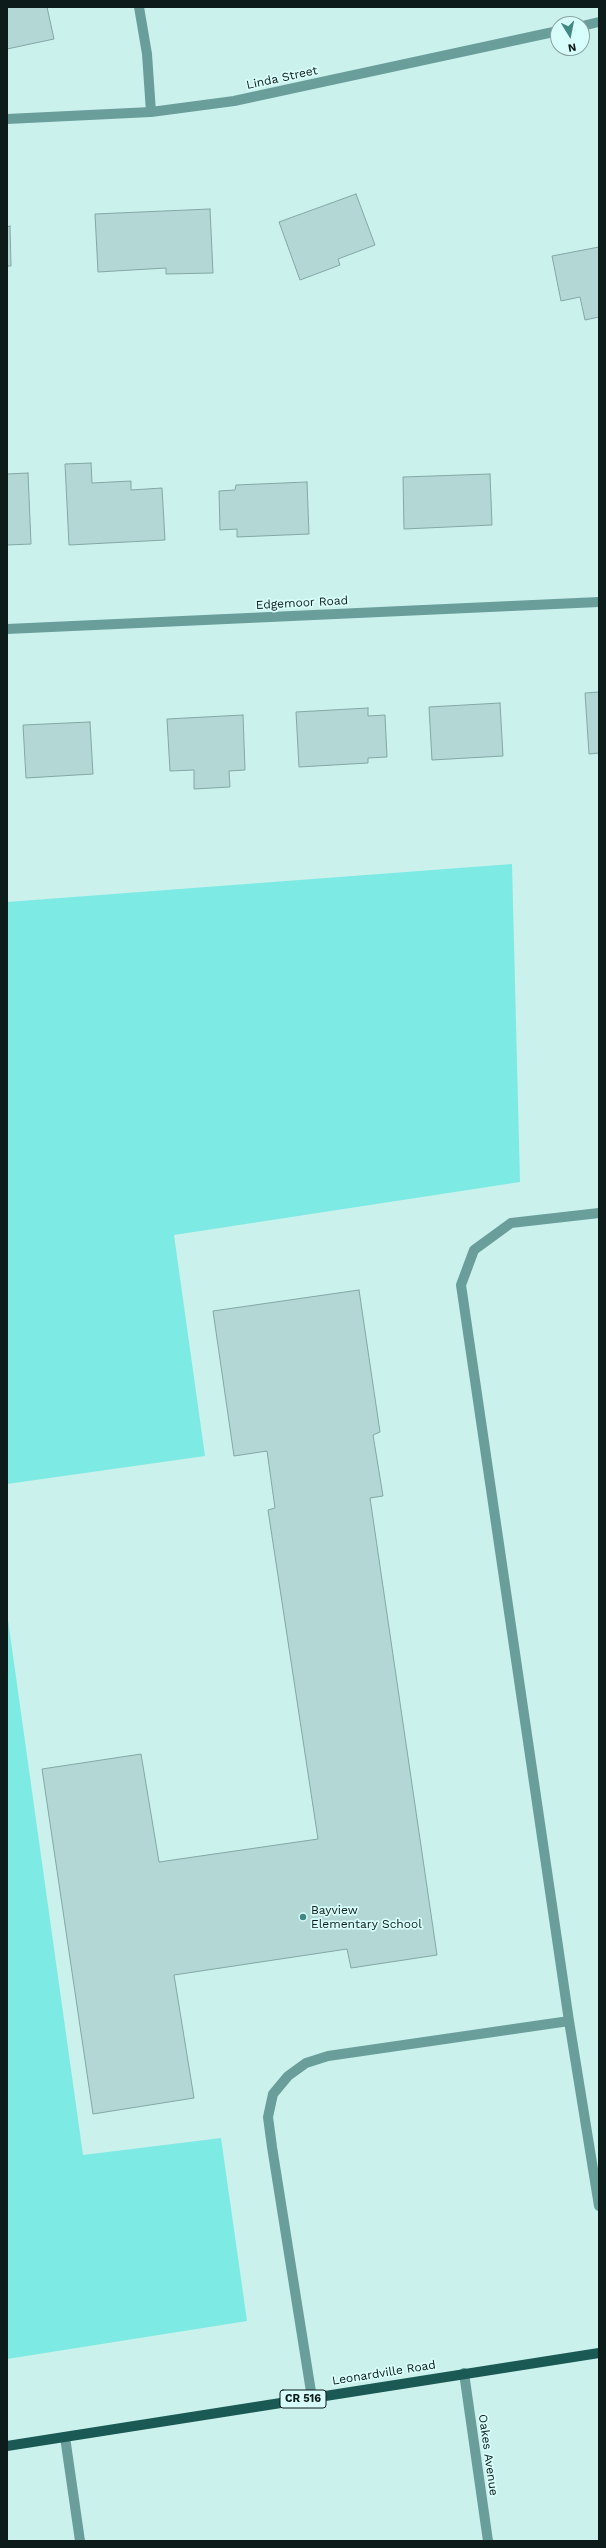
<!DOCTYPE html>
<html>
<head>
<meta charset="utf-8">
<style>
	body { margin:0 }
	#map { position:relative; width:606px; height:2548px; overflow:hidden; background:#cbf1ed; font-family:"Work Sans",sans-serif }
	canvas { display:block }
	.frame { position:absolute; inset:0; border:8px solid #0d1b1a; pointer-events:none }
	.north { position:absolute; left:550px; top:16px; width:40px; height:40px; box-sizing:border-box; background:#d8fefb; border:1px solid #87a3a1; border-radius:50%; rotate:170deg; font-size:11px; font-weight:700; line-height:16px; text-align:center; color:#0d1b1a }
	.north::after { content:''; display:block; margin:auto; width:14px; height:18px; background:#428985; clip-path:polygon(50% 0,100% 100%,50% 72%,0 100%) }
</style>
</head>
<body>
<div id="map">
<canvas width="606" height="2548"></canvas>
<div class="frame"></div>
<div class="north">N</div>
</div>
<script>
const c = document.querySelector('canvas').getContext('2d');
c.lineJoin = 'round';
function paint(path, color) {
  c.fillStyle = color;
  c.fill(path, 'evenodd');
}
function poly(rows) {
  const path = new Path2D();
  for (const r of rows) {
    path.moveTo(r[0], r[1]);
    for (let i = 2; i < r.length; i += 2) path.lineTo(r[i], r[i + 1]);
  }
  return path;
}
function strokePath(path, color, width, dash) {
  c.strokeStyle = color;
  c.lineWidth = width;
  c.lineCap = dash ? 'butt' : 'round';
  c.setLineDash(dash || []);
  c.stroke(path);
}
function write(font, color, halo, rows, align = 'center') {
  c.font = font + ' "Work Sans",sans-serif';
  c.lineWidth = 3.5;
  c.setLineDash([]);
  c.textBaseline = 'middle';
  c.strokeStyle = halo;
  c.fillStyle = color;
  for (const [text, x, y, turn = 0] of rows) {
    c.save();
    c.translate(x, y);
    c.rotate((+turn || 0) * Math.PI / 180);
    c.textAlign = isNaN(turn) ? turn : align;
    if (halo) c.strokeText(text, 0, 0);
    c.fillText(text, 0, 0);
    c.restore();
  }
}
paint(poly([
	[512,864,520,1182,174,1235,205,1456,7,1484,7,902],
	[7,1613,83,2155,221,2138,247,2321,7,2359]
]), '#7eeae4');
const building = poly([
	[7,7,47,7,54,39,7,49,7,7],
	[356,194,375,245,338,259,340,265,300,280,279,222,356,194],
	[210,209,213,273,166,274,166,268,98,272,95,214,210,209],
	[10,226,11,266,7,266,7,227,10,226],
	[599,247,599,317,585,320,580,297,561,301,552,256,599,247],
	[91,463,92,483,131,481,131,490,162,488,165,540,69,545,65,464,91,463],
	[28,473,31,544,7,545,7,474,28,473],
	[490,474,492,525,404,529,403,477,490,474],
	[307,482,309,534,237,537,237,529,220,530,219,491,235,490,236,485,307,482],
	[599,692,599,753,589,754,585,693,599,692],
	[500,703,503,756,432,760,429,707,500,703],
	[368,708,368,716,385,715,387,757,368,758,368,763,299,767,296,712,368,708],
	[243,715,245,770,229,771,230,787,194,789,194,770,170,771,167,719,243,715],
	[90,722,93,774,26,778,23,725,90,722],
	[359,1290,380,1432,373,1435,383,1496,370,1498,437,1955,351,1968,347,1949,174,1975,194,2098,93,2114,42,1769,141,1754,159,1862,318,1839,268,1510,275,1508,267,1451,234,1456,213,1311,359,1290]
]);
paint(building, '#b2d7d4');
strokePath(building, '#83a7a4', 1);
strokePath(poly([
	[139,7,147,54,151,112],
	[582,26,599,22],
	[7,119,151,112,234,101,558,31],
	[7,629,599,602],
	[599,1213,511,1223,474,1250,461,1285,569,2021,599,2206],
	[464,2373,488,2541],
	[312,2398,272,2147,268,2117,273,2094,288,2076,306,2063,328,2056,569,2021],
	[65,2437,80,2541]
]), '#6a9e9a', 10);
strokePath(poly([
	[7,2446,599,2353]
]), '#1b5955', 10);
for (const [x, y, r, color] of [
	[303,1917,4,"#428985"]
]) {
  const dot = new Path2D();
  dot.arc(x, y, r, 0, 2 * Math.PI);
  c.fillStyle = color;
  c.fill(dot);
  strokePath(dot, '#d8fefb', 1.5);
}
for (const [x, y, w] of [
	[303,2399,46]
]) {
  const box = new Path2D();
  box.roundRect(x - w / 2, y - 9, w, 18, 3);
  c.fillStyle = '#d8fefb';
  c.fill(box);
  strokePath(box, '#0d1b1a', 1);
}
write('bold 11px', '#0d1b1a', null, [
	["CR 516",303,2399]
]);
write('12px', '#0d1b1a', '#d8fefb', [
	["Linda Street",282,78,-12],
	["Edgemoor Road",302,603,-3],
	["Leonardville Road",384,2373,-9],
	["Oakes Avenue",488,2455,82]
]);
write('12px', '#0d1b1a', '#d8fefb', [
	["Bayview",311,1910],
	["Elementary School",311,1924]
], 'left');
</script>
</body>
</html>
